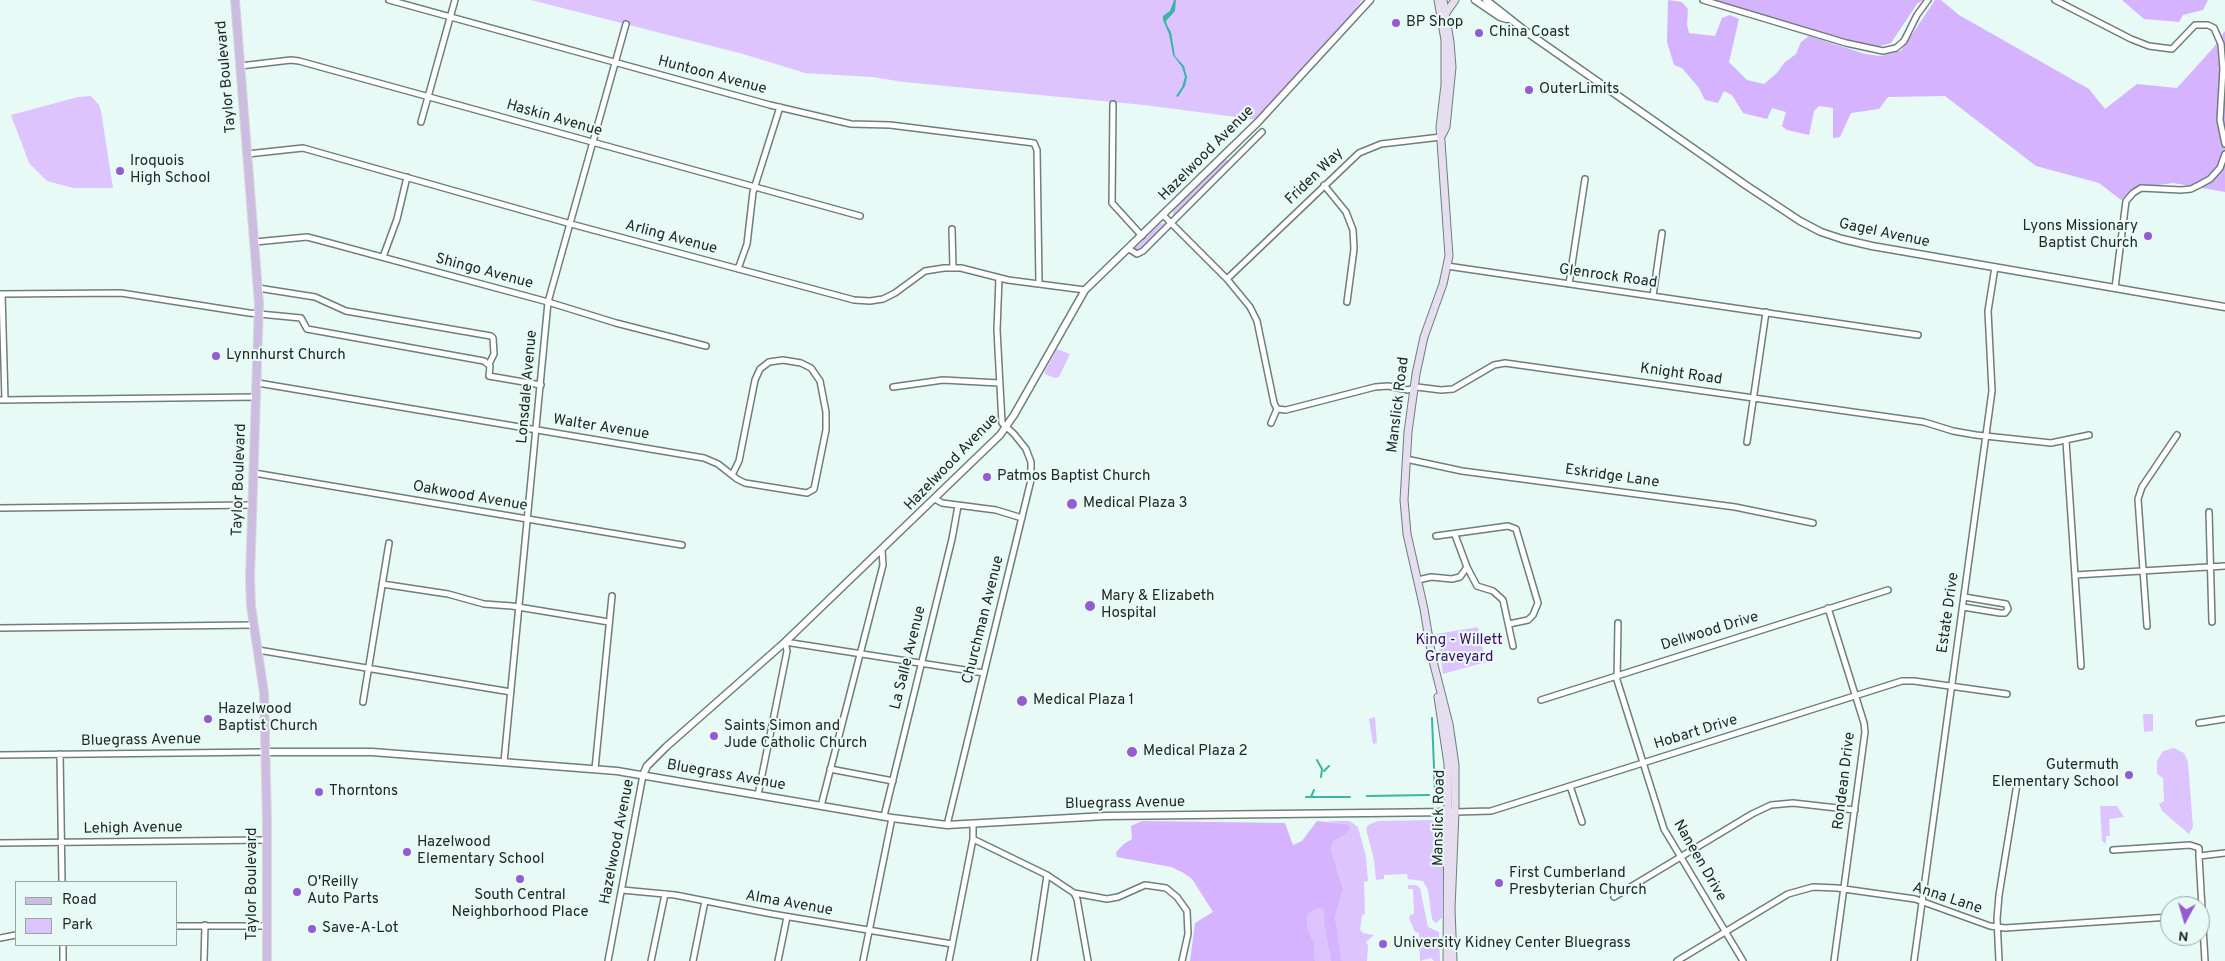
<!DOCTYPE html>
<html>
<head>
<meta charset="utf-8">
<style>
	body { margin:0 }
	#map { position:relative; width:2225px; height:961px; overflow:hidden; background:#e8faf6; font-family:Overpass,sans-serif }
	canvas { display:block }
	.legend { position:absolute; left:15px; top:881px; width:162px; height:65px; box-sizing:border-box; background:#e8faf6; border:1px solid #98a6a3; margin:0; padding:6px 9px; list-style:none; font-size:15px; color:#212826 }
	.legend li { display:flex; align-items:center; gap:10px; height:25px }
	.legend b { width:25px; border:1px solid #98a6a3 }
	.north { position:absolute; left:2160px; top:896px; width:50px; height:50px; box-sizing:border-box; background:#e8faf6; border:1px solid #98a6a3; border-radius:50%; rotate:186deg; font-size:14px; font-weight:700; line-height:20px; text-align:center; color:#212826 }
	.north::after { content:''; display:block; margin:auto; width:18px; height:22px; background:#965ad1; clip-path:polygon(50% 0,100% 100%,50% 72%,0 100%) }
</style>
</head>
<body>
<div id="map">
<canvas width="2225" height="961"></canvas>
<ul class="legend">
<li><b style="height:6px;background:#cdbce2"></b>Road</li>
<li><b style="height:14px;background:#dec4fe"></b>Park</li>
</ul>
<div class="north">N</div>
</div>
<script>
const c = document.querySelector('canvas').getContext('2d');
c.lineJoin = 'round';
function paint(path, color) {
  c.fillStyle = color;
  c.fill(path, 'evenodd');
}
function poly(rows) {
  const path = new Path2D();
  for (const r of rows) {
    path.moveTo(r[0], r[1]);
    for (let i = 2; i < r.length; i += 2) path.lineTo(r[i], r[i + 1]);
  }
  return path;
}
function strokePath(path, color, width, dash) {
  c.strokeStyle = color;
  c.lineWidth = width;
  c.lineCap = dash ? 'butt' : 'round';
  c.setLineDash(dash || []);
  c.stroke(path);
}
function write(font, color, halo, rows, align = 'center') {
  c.font = font + ' Overpass,sans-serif';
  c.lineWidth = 4;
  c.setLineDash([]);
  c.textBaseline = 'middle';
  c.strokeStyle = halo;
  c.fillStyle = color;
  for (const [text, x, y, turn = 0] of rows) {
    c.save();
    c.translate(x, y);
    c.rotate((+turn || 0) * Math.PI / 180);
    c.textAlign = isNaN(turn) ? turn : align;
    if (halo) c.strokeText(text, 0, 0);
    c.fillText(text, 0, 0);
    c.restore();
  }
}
paint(poly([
	[531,0,1362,0,1349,20,1259,120,1144,105,904,82,872,77,805,73,743,54],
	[91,96,99,105,101,111,113,188,73,188,47,181,29,163,11,115,78,97],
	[1225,159,1229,161,1228,166,1173,216,1173,210],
	[1164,223,1167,225,1140,251,1134,249,1159,224],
	[1057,349,1070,354,1059,377,1055,378,1045,374,1045,371],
	[1478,627,1486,662,1443,674,1437,634],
	[2143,714,2153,714,2153,731,2144,732],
	[1375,717,1377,743,1373,744,1369,719],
	[2174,748,2184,753,2188,762,2193,827,2189,834,2162,811,2159,804,2164,801,2163,778,2157,774,2157,761,2163,751],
	[2100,806,2117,806,2124,817,2109,819,2110,836,2106,836,2106,844,2102,841],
	[1431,820,1439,823,1444,829,1442,918,1436,923,1432,919,1428,890,1423,881,1408,879,1407,874,1384,875,1384,879,1376,880,1374,860,1366,829,1368,825,1378,821],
	[1326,821,1350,821,1358,827,1366,857,1368,881,1364,882,1365,914,1362,915,1360,930,1363,933,1374,935,1366,942,1368,945,1367,961,1342,961,1335,917,1343,889,1331,850,1333,842,1348,831,1346,824],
	[1408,885,1416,885,1420,888,1428,927,1439,932,1440,961,1434,961,1431,958,1420,961,1419,933,1415,932,1409,918,1410,915,1414,914,1413,889,1408,889],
	[1319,908,1323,908,1324,913,1324,925,1331,961,1315,961,1314,943,1308,930,1307,916,1310,912]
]), '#dec4fe');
paint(poly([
	[1668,0,1682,2,1688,9,1687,25,1689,33,1715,36,1722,18,1730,15,1739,19,1729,62,1747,80,1764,84,1777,73,1785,62,1796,54,1801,42,1809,36,1865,54,1881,56,1901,51,1935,0,1941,0,1959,15,2089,89,2105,109,2137,84,2177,88,2214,47,2225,31,2225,192,2173,183,2131,189,2121,200,2099,183,2036,166,1945,96,1888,97,1879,109,1851,113,1840,137,1833,138,1833,108,1819,106,1814,111,1809,135,1787,130,1782,126,1786,112,1772,108,1767,119,1743,113,1732,95,1724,91,1718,103,1705,100,1699,88,1682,68,1674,65,1667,42],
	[1714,0,1923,0,1917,4,1891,43,1873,48],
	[2122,0,2208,0,2203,10,2183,15,2179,22,2144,19],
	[1142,821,1285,823,1293,845,1302,841,1317,821,1346,824,1350,827,1349,831,1333,842,1331,850,1343,889,1335,917,1342,961,1331,961,1324,925,1324,913,1323,909,1319,908,1310,912,1307,916,1308,930,1314,943,1315,961,1190,961,1195,923,1213,912,1192,879,1182,872,1171,867,1117,857,1116,852,1124,844,1132,839,1131,826]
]), '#d5b3ff');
paint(poly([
	[1174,0,1176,0,1175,11,1166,21,1167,25,1171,32,1175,56,1184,66,1187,77,1185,86,1178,97,1176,96,1182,87,1185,77,1182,67,1173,55,1169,34,1163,20,1163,16,1170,11]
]), '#38b5a3');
strokePath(poly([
	[1432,718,1435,792],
	[1317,760,1322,769,1321,777],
	[1324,771,1329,766],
	[1367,796,1429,795],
	[1306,797,1350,797],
	[1311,797,1314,790]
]), '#38b5a3', 2);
const minor = poly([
	[389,0,770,105,851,124,890,125,1034,143,1037,150,1039,284],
	[1703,0,1846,43,1883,51,1896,48,1904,41,1917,15,1928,0],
	[2055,0,2131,39,2149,46,2172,49,2195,25,2208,25,2214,28,2221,44,2223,69,2220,120,2225,144],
	[240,66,291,60,299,61,860,216],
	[1113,104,1112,203,1142,236],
	[421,122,455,0],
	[247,154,303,148,571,224,854,300,870,301,883,299,895,293,925,271,944,268,961,268,1008,280,1085,290],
	[1324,185,1346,212,1353,230,1354,249,1347,302],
	[1163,215,1227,279,1250,307,1257,321,1274,403,1277,409],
	[952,229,953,268],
	[255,242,307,237,315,239,548,302,616,323,706,346],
	[1129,249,1137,254,1143,251,1262,132],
	[383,257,397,219,407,177],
	[1447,266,1918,335],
	[738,269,747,244,753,192,780,107],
	[1227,279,1359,153,1381,144,1441,137],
	[1569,284,1585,179],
	[258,288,315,297,346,311,491,336,493,338,494,354,489,364],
	[2115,288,2126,201,2133,193,2141,188,2181,190,2191,189,2199,185,2210,179,2220,168,2225,154],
	[0,294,121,293,249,313,301,318,307,329,484,361,490,366,489,376,541,385],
	[2,294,5,400],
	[1653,296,1662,233],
	[258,383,704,458,718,464,732,475,737,479,745,483,807,493,814,489,826,430,826,412,820,381,811,368,801,363,783,360,769,362,760,369,755,380,739,461,732,475],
	[893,387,943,380,999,383],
	[0,400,257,397],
	[1277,409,1286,410,1375,387,1388,386,1408,390,1417,387,1441,390,1453,389,1494,365,1505,363,1924,422,1953,431,1976,435,2051,443,2089,435],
	[1271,423,1277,409],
	[2066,441,2081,666],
	[1747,442,1766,312],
	[1406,459,1462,471,1735,507,1813,523],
	[254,473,682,545],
	[935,499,942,503,996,510,1022,518],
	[0,508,253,505],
	[2209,512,2212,622],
	[1455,535,1467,567,1477,586,1493,591,1503,600,1513,646],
	[1436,536,1508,526,1516,529,1538,603,1533,615,1528,620,1509,624],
	[2075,575,2225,566],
	[1418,580,1431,577,1452,579,1460,577,1467,567],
	[382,584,448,594,484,604,512,606,609,622],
	[1963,607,2000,613,2005,613,2008,609,2006,604,1964,597],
	[1828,608,1864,723,1865,732,1834,961],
	[1618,623,1617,680,1664,829,1743,961],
	[2147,626,2138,499,2142,487,2177,435],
	[0,628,254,625],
	[258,650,511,692],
	[1541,700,1888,590],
	[363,702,389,543],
	[2199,723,2225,719],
	[60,754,62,882],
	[0,755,265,752],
	[504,762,548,302,626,24],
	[595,769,612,596],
	[830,769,893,781],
	[1570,786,1582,822],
	[758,795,787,651,785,642,984,673],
	[821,806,883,565,882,550],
	[1455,812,1491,811,1902,681,1914,681,2007,694],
	[884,816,952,539,958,506],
	[947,825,1031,480,1031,462,1026,449,1014,434,1002,423,997,330,999,278],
	[973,839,1047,875,1074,893,1077,899,1088,961],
	[0,843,267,840],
	[2113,850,2190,845,2199,848,2199,856,2225,853],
	[2199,856,2205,961],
	[622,890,675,895,772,914,952,944],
	[1074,893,1107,899,1118,897,1145,885,1166,888,1177,897,1187,911,1188,934,1182,961],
	[1614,897,1752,814,1771,805,1793,803,1855,810],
	[176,926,266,926],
	[0,938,16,935],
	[63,961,63,945],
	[204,961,205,925],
	[608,961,643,775],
	[651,961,665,894],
	[693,961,705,901],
	[778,961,787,917],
	[863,961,892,818],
	[949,961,973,839,973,824],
	[1034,961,1047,875],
	[1677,961,1788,894,1813,887,1837,888,1915,899,1990,926,2005,928,2170,917],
	[1914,961,1992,391,1988,311,1995,267],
	[1999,961,1997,919,1999,895,2017,784]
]);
const tertiary = poly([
	[1475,0,1500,17,1507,19],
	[1486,0,1528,33,1747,186,1800,221,1821,232,1842,239,1872,246,2225,307],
	[265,752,372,752,617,771,892,818,947,825,1106,816,1452,812],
	[643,775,647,766,666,747,785,642,1000,435,1014,415,1085,290,1258,122,1370,0]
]);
const secondary = poly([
	[1438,0,1445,40,1445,85,1440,127,1449,256,1443,284,1424,337,1416,374,1408,432,1404,500,1407,534,1424,609,1432,657,1449,724,1455,765,1455,812,1451,909,1453,961],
	[1446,13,1455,0],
	[1442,135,1446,127,1452,67,1450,42,1443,0],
	[1438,697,1448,764,1447,961]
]);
const primary = poly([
	[235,0,259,304,250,577,251,606,264,693,267,822,267,961]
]);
strokePath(minor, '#6e7e7b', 8);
strokePath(tertiary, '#6e7e7b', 9);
strokePath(secondary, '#6e7e7b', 9);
strokePath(primary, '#d7d8d8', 10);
strokePath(minor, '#fff', 5);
strokePath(tertiary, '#fff', 6);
strokePath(secondary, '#e6ddf0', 7);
strokePath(primary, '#cdbce2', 8);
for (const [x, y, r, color] of [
	[1396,23,5,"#965ad1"],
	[1479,33,5,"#965ad1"],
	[1529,90,5,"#965ad1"],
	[120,171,5,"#965ad1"],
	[2148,236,5,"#965ad1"],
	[216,356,5,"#965ad1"],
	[987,477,5,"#965ad1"],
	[1072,504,6,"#965ad1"],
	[1090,606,6,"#965ad1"],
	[1022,701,6,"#965ad1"],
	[208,719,5,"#965ad1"],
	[714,736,5,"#965ad1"],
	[1132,752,6,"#965ad1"],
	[2129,775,5,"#965ad1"],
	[319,792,5,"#965ad1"],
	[407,852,5,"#965ad1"],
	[520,879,5,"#965ad1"],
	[1499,883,5,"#965ad1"],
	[297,892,5,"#965ad1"],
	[312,929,5,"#965ad1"],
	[1383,944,5,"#965ad1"]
]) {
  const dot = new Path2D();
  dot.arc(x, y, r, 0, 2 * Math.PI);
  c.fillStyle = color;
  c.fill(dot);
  strokePath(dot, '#e8faf6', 2);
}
write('15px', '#212826', '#e8faf6', [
	["BP Shop",1406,23],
	["China Coast",1489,33],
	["OuterLimits",1539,90],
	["Iroquois",130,162],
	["High School",130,179],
	["Lyons Missionary",2138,227,"right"],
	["Baptist Church",2138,244,"right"],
	["Lynnhurst Church",226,356],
	["Patmos Baptist Church",997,477],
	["Medical Plaza 3",1083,504],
	["Mary & Elizabeth",1101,597],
	["Hospital",1101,614],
	["Medical Plaza 1",1033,701],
	["Hazelwood",218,710],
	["Baptist Church",218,727],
	["Saints Simon and",724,727],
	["Jude Catholic Church",724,744],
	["Medical Plaza 2",1143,752],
	["Gutermuth",2119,766,"right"],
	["Elementary School",2119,783,"right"],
	["Thorntons",329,792],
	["Hazelwood",417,843],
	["Elementary School",417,860],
	["First Cumberland",1509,874],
	["Presbyterian Church",1509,891],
	["O'Reilly",307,883],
	["Auto Parts",307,900],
	["South Central",520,896,"center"],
	["Neighborhood Place",520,913,"center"],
	["Save-A-Lot",322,929],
	["University Kidney Center Bluegrass",1393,944]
], 'left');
write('15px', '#212826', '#e8faf6', [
	["Huntoon Avenue",712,76,15],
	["Taylor Boulevard",227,77,-95],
	["Haskin Avenue",554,119,16],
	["Hazelwood Avenue",1207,154,-45],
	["Friden Way",1315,177,-44],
	["Gagel Avenue",1884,234,12],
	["Arling Avenue",671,238,15],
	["Shingo Avenue",484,272,15],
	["Glenrock Road",1608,277,8],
	["Knight Road",1681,375,8],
	["Lonsdale Avenue",528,387,-85],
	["Manslick Road",1399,405,-83],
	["Walter Avenue",601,428,9],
	["Hazelwood Avenue",952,463,-46],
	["Eskridge Lane",1612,477,8],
	["Taylor Boulevard",240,480,-88],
	["Oakwood Avenue",470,497,10],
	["Estate Drive",1949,613,-82],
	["Churchman Avenue",984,620,-76],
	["Dellwood Drive",1710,632,-17],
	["La Salle Avenue",909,658,-76],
	["Hobart Drive",1696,733,-17],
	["Bluegrass Avenue",141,741,-1],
	["Bluegrass Avenue",726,776,10],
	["Rondean Drive",1845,781,-83],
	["Bluegrass Avenue",1125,804,-1],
	["Manslick Road",1440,818,-89],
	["Lehigh Avenue",133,829,-1],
	["Hazelwood Avenue",618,842,-79],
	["Naneen Drive",1699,861,60],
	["Taylor Boulevard",253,884,-90],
	["Anna Lane",1947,899,18],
	["Alma Avenue",789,904,10]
]);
write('15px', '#3e0a64', '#e8faf6', [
	["King - Willett",1459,641],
	["Graveyard",1459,658]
]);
</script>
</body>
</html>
